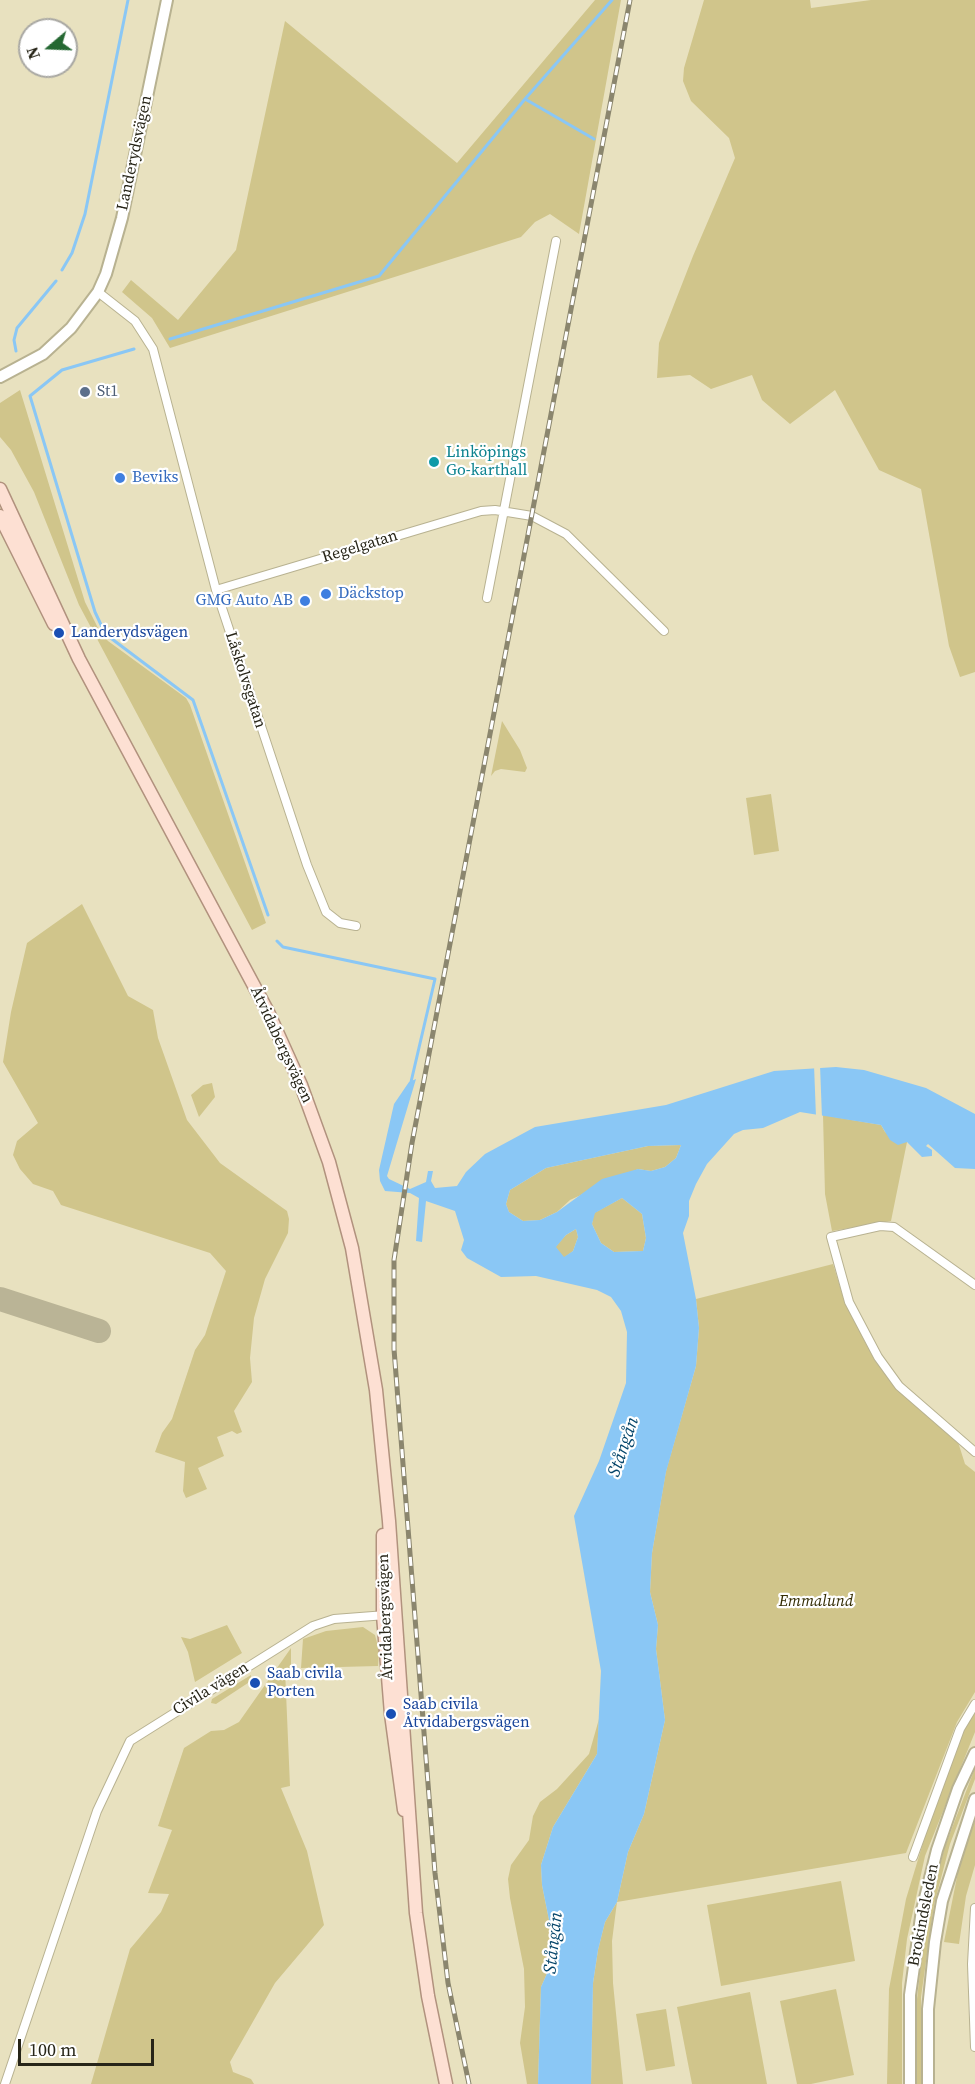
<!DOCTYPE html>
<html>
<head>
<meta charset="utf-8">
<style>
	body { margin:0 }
	#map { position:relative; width:975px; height:2084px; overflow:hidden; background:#e8e1bf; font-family:"Source Serif 4",serif }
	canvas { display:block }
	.north { position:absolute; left:18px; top:18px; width:60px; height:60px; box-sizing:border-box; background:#fff; border:2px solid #a9a8a3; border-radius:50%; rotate:251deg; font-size:16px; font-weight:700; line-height:24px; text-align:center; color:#272518 }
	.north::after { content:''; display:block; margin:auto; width:21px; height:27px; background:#256832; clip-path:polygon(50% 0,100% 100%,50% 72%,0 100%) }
	.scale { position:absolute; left:18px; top:2039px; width:136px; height:27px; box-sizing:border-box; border:3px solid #272518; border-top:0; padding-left:8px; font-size:18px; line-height:21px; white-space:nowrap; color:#272518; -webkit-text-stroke:4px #fff; paint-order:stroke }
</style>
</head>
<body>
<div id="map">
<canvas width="975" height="2084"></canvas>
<div class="north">N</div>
<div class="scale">100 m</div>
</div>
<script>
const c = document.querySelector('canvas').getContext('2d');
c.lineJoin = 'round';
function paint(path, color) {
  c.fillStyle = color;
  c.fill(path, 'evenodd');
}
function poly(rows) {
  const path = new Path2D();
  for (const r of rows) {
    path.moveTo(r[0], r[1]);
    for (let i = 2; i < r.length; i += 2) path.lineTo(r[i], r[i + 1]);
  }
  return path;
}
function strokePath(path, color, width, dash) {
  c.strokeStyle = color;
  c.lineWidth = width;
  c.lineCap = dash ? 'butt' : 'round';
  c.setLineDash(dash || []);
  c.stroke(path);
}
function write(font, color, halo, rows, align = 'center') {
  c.font = font + ' "Source Serif 4",serif';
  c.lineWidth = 4.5;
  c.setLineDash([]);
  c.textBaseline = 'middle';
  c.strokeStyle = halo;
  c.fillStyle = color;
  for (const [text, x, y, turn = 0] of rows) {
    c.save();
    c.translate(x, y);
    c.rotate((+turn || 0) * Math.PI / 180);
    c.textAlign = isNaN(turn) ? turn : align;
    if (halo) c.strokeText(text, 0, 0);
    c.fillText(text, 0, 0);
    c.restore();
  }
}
paint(poly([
	[595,0,621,0,579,234,550,214,535,222,521,237,170,348,152,318,122,292,131,280,178,320,236,250,285,21,457,163],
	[704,0,810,0,811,8,871,0,975,0,975,672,960,677,949,646,921,489,879,470,835,390,790,424,762,400,752,375,711,389,690,375,657,378,659,343,693,256,735,158,729,138,691,101,683,81,684,68],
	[20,390,85,602,100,632,108,641,186,698,190,705,266,923,252,930,79,605,34,492,11,450,0,437,0,403],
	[502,721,520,750,527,768,525,772,501,769,495,771,491,776],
	[771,794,779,851,754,855,746,798],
	[82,904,128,996,153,1010,158,1038,187,1120,220,1163,287,1211,289,1219,288,1233,265,1279,254,1318,250,1358,252,1382,234,1411,242,1432,237,1434,232,1431,217,1437,224,1456,198,1468,207,1489,186,1498,183,1491,185,1462,155,1452,162,1433,172,1419,195,1350,205,1335,226,1271,210,1253,61,1205,53,1191,33,1184,20,1169,13,1155,17,1141,38,1123,3,1062,11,1012,27,943],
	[212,1083,215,1097,199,1117,191,1095,203,1085],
	[823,1115,881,1125,885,1132,907,1142,891,1221,832,1231,825,1194],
	[681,1145,676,1158,665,1167,651,1171,638,1169,570,1200,557,1212,540,1220,523,1221,509,1212,506,1204,510,1190,546,1168,648,1146],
	[622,1198,642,1214,646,1238,643,1251,614,1252,601,1243,592,1224,594,1213],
	[576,1229,578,1237,573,1251,564,1258,555,1247,566,1235],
	[833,1264,845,1303,875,1361,901,1393,958,1442,965,1464,975,1472,975,1692,957,1722,906,1853,617,1902,612,1941,613,1983,623,2084,591,2084,593,1983,598,1950,605,1922,617,1902,628,1852,644,1814,665,1720,656,1649,658,1625,650,1592,652,1553,666,1471,696,1366,699,1328,696,1299],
	[227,1625,242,1653,195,1682,188,1652,181,1637,190,1639],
	[363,1627,375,1635,379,1651,378,1666,301,1668,303,1639,326,1631],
	[291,1648,291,1668,285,1669,290,1786,281,1788,307,1851,324,1925,275,1983,230,2062,233,2072,251,2079,254,2084,91,2084,130,1949,161,1912,169,1894,148,1893,172,1830,158,1826,184,1748,211,1731,224,1730,239,1722],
	[251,1675,251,1681,216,1704,211,1703,212,1699],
	[975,1711,975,1732,925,1856,907,1939,902,1983,902,2084,887,2084,889,1989,906,1899,930,1820,963,1733],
	[599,1719,597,1754,553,1827,541,1865,542,1885,554,1945,553,1960,541,1987,538,2084,527,2084,520,2043,525,2007,524,1969,510,1898,508,1879,511,1865,529,1840,533,1816,540,1802,557,1789,589,1754],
	[975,1768,975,1779,950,1844,934,1905,921,1997,921,2084,917,2084,917,1999,925,1929,944,1849],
	[975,1820,975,1865,966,1896,959,1944,944,1942,959,1867],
	[841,1881,855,1961,721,1986,707,1905],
	[836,1989,854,2075,811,2084,797,2084,780,2001],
	[750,1992,767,2084,692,2084,677,2007],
	[666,2009,675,2066,646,2071,636,2014]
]), '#d0c58b');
paint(poly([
	[836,1067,864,1070,926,1088,975,1114,975,1169,955,1168,928,1144,926,1146,932,1150,932,1156,922,1157,907,1142,898,1145,890,1140,881,1125,800,1112,763,1128,743,1130,734,1134,707,1164,696,1184,689,1201,689,1216,683,1233,696,1299,699,1328,696,1366,666,1472,652,1553,650,1592,658,1625,656,1649,665,1720,644,1814,628,1852,617,1902,605,1922,598,1950,593,1983,591,2084,538,2084,541,1987,553,1960,554,1945,542,1885,541,1865,553,1827,597,1754,601,1671,574,1516,599,1461,626,1383,627,1332,621,1311,611,1297,597,1290,536,1276,501,1277,467,1258,461,1250,464,1240,455,1211,426,1201,422,1242,416,1241,419,1198,410,1193,385,1191,380,1181,379,1170,394,1104,409,1082,416,1079,387,1176,389,1179,410,1189,426,1182,428,1171,433,1171,431,1181,435,1188,457,1186,466,1172,485,1154,535,1127,666,1105,774,1071],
	[681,1145,676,1158,665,1167,651,1171,638,1169,602,1179,557,1212,540,1220,523,1221,509,1212,506,1204,510,1190,546,1168,648,1146],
	[622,1198,642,1214,646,1238,643,1251,614,1252,601,1243,592,1224,595,1213],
	[576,1229,578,1237,573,1251,564,1257,556,1247,566,1235]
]), '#8ac7f5');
paint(poly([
	[814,1065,820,1065,822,1118,816,1117]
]), '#e8e1bf');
strokePath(poly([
	[525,99,594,139],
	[62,270,72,253,85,214,128,0],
	[170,339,379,276,525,99,612,0],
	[134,349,62,370,30,396,95,612,103,629,112,639,193,700,268,915],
	[16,351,14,340,17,328,56,281],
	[277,941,283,947,435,979,411,1082]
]), '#8ac7f5', 3);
strokePath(poly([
	[0,1299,99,1331]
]), '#bab496', 24);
const street = poly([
	[98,292,135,321,153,349,216,590,307,865,326,912,340,923,356,926],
	[216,590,481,511,495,510,532,516,566,534,664,631],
	[487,598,556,241],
	[975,1285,894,1227,880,1226,831,1237,849,1302,878,1357,899,1386,975,1452],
	[913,1857,960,1729,975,1704],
	[975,1908,972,1964,975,2047],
	[5,2084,97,1811,130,1741,313,1626,334,1619,386,1615]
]);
const secondary = poly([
	[0,377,43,354,71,328,98,292,106,274,122,218,167,0],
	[910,2084,910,1995,922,1910,937,1850,958,1789,975,1753],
	[928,2084,928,2009,935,1942,942,1901,975,1799]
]);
const primary = poly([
	[0,489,79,659,268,1012,301,1085,329,1162,352,1248,376,1390,389,1521,416,1913,428,1996,446,2084],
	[0,516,54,624],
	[383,1535,383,1615,391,1714,404,1810]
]);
strokePath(street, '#b8b291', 10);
strokePath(secondary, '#b8b291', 14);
strokePath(primary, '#b1927e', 15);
strokePath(street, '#fff', 8);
strokePath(secondary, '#fff', 10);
strokePath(primary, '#fde0d3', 12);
const rail = poly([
	[469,2084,448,1983,435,1873,394,1349,394,1260,412,1143,630,0]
]);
strokePath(rail, '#8b866e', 5);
strokePath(rail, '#fff', 3, [9]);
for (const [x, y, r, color] of [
	[85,392,6,"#5c6f8a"],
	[434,462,6,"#0f9aa8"],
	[120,478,6,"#3f7fe0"],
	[326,594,6,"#3f7fe0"],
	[305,601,6,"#3f7fe0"],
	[59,633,6,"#1a4fb4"],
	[255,1683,6,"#1a4fb4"],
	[391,1714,6,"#1a4fb4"]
]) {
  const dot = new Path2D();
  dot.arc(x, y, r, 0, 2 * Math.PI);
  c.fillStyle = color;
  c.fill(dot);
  strokePath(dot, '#fff', 2);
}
write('16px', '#272518', '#fff', [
	["Landerydsvägen",135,153,-78],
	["Regelgatan",360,547,-17],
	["Låskolvsgatan",245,680,72],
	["Åtvidabergsvägen",281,1045,65],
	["Åtvidabergsvägen",386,1617,-92],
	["Civila vägen",211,1689,-32],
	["Brokindsleden",924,1915,-79]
]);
write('16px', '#4e5e75', '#fff', [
	["St1",97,392]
], 'left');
write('16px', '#0d838f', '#fff', [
	["Linköpings",446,453],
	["Go-karthall",446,471]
], 'left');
write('16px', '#366cbe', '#fff', [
	["Beviks",132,478],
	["Däckstop",338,594],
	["GMG Auto AB",293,601,"right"]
], 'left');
write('16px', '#164399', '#fff', [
	["Landerydsvägen",71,633],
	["Saab civila",267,1674],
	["Porten",267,1692],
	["Saab civila",403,1705],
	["Åtvidabergsvägen",403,1723]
], 'left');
write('italic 16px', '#322b02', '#fff', [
	["Emmalund",816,1602]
]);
write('italic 18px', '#04456a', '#fff', [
	["Stångån",624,1447,-71],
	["Stångån",554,1943,-84]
]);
</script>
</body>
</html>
